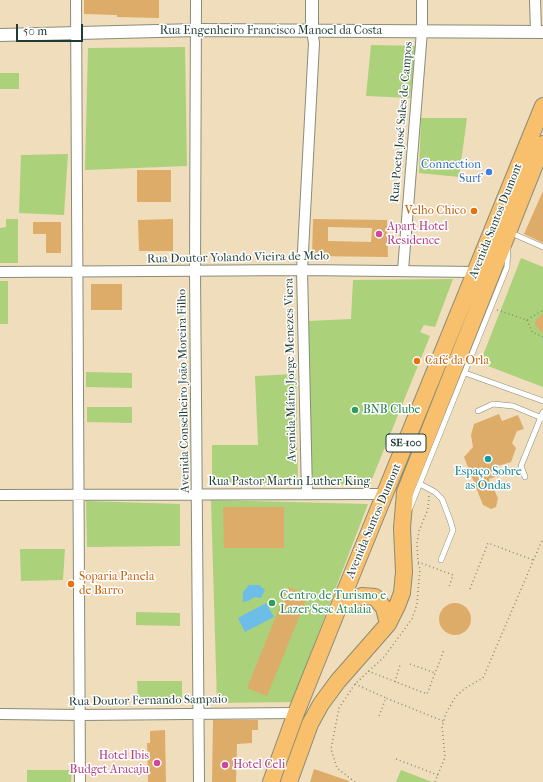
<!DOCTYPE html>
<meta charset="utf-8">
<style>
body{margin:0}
#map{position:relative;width:543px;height:782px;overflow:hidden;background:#f0ddbc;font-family:"IM FELL French Canon",serif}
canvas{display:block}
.scale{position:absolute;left:16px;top:24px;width:67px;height:18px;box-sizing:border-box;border:2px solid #1f3d34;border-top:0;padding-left:5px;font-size:12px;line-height:14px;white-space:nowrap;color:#1f3d34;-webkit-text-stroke:3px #fff;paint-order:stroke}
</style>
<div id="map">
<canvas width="543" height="782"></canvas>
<div class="scale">50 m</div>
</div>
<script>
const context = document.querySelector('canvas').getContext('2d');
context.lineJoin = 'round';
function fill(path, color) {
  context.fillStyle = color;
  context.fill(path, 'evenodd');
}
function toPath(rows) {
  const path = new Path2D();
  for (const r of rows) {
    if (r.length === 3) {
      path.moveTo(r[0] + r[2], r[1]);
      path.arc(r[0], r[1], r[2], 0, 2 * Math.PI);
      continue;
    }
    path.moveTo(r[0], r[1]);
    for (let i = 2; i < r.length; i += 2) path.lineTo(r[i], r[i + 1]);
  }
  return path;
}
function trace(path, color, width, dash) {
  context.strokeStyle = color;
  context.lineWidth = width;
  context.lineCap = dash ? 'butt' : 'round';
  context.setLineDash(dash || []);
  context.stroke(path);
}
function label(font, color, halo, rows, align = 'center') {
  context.font = font + ' "IM FELL French Canon",serif';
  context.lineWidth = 3;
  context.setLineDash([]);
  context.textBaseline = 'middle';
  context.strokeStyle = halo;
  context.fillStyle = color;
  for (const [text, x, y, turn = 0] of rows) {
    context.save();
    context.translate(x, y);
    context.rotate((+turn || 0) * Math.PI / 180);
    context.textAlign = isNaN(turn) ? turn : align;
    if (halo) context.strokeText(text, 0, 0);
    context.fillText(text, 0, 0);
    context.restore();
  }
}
fill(toPath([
 [371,45,417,46,410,98,366,96],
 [185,47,187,166,85,170,88,48],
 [0,73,19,73,19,89,0,89],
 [421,118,467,118,459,177,419,173],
 [68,154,64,215,19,213,21,155],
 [6,219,18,219,18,263,0,263,0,228,6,227],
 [521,258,543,267,543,387,480,363],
 [453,279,435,327,424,325,420,332,430,336,370,484,310,486,308,321,351,319,353,280],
 [0,281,8,281,8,324,0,324],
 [86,372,132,373,132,388,86,387],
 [296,374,298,483,212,483,212,445,258,445,255,376],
 [87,407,132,407,132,423,87,422],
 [211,500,368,504,292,702,217,703],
 [86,501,180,504,180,546,87,547],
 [20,549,65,549,63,580,21,581],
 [136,612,180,613,180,626,136,625],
 [137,681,182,681,182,702,138,703],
 [27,770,72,770,71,782,27,782],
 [401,770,432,782,396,782]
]), '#abd17b');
fill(toPath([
 [249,585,259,585,265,590,261,598,255,597,248,601,243,602,243,592],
 [266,603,274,617,245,632,238,618]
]), '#6cbee8');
fill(toPath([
 [84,0,159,0,159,18,117,17,117,15,84,14],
 [137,170,171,170,171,202,137,202],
 [543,191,543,243,524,234],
 [173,219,173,251,139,251,138,220],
 [313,219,387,220,388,257,312,256],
 [328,227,372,228,371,242,328,241],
 [33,222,61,222,61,253,46,253,46,234,33,234],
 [91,284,122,284,122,310,91,310],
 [543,314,543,333,535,325,536,320],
 [499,414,502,421,518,415,524,429,517,431,512,443,516,448,511,462,498,466,502,475,489,479,498,498,496,507,491,509,483,505,464,457,473,447,471,435,474,424],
 [223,507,284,507,284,548,224,548],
 [288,587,308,595,267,696,247,688],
 [455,619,16],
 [213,720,258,720,258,730,252,730,252,743,237,744,236,782,212,782],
 [165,730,166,782,148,782,147,743,150,743,150,731],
 [314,769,349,781,349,782,310,782]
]), '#ddac69');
const service = toPath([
 [509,232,543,247],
 [465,373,543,401],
 [478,411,493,404,513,406,542,418],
 [525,477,521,466,543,412],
 [420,484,435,492,442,499,450,520,453,530,441,560],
 [410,508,507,267,508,247]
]);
const minor = toPath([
 [76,0,80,782],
 [196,0,195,272,199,782],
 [535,0,536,31],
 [403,270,422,31,422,0],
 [0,272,302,270,476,272],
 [307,494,302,270,314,43,312,31],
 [0,495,385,494],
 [0,714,80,715,296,713]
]);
const tertiary = toPath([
 [312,0,312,31],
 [0,35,197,30,543,32]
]);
const primary = toPath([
 [339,606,362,596,375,597,384,608,388,624],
 [271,782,296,713,339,606,543,106],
 [289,782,310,724,321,704,338,681,388,624,397,606,402,593,404,572,402,528,405,492,543,144]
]);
trace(service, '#888d78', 6);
trace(minor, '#888d78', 12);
trace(tertiary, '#888d78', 14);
trace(primary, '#888d78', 18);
trace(toPath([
 [497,310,527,320,543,310],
 [527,320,532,332,543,337],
 [429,496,428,509,419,531,417,543,418,562,453,575,449,587],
 [470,589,488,543,533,560],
 [410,664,435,673],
 [368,671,427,694,444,650],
 [395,682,400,665],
 [355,684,386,698],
 [379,716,386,698,443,721],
 [396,759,438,775],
 [355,782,337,768,331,749,339,708,355,684,384,657,412,619,417,604,420,569,418,562],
 [435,782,445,757,442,727,446,713,456,696,467,687,483,678,543,538]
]), '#888d78', 1.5, [1, 3]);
trace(service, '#fff', 5);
trace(minor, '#fff', 10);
trace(tertiary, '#fff', 12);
trace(primary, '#f8bf6c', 16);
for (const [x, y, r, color] of [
 [489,172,4,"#3f7fe0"],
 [474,211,4,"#e8710a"],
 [379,234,4,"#d1479c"],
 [417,361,4,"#e8710a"],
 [355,410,4,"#2e9e5b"],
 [488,459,4,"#0f9aa8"],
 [71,584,4,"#e8710a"],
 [272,603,4,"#2e9e5b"],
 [157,763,4,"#d1479c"],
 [225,765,4,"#d1479c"]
]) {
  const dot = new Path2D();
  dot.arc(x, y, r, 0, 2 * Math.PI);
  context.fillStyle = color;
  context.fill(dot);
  trace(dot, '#fff', 1.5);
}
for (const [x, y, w] of [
 [406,443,40]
]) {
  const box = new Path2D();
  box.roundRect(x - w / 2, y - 9, w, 18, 3);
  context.fillStyle = '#fff';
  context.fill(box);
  trace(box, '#1f3d34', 1);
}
label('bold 11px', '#1f3d34', null, [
 ["SE-100",406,443]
]);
label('12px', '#1f3d34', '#fff', [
 ["Rua Engenheiro Francisco Manoel da Costa",271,31],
 ["Rua Poeta José Sales de Campos",402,122,-85],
 ["Avenida Santos Dumont",496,221,-68],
 ["Rua Doutor Yolando Vieira de Melo",238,258,-1],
 ["Avenida Mário Jorge Menezes Viera",291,370,-91],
 ["Avenida Conselheiro João Moreira Filho",184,391,-91],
 ["Rua Pastor Martin Luther King",289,482],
 ["Avenida Santos Dumont",374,521,-67],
 ["Rua Doutor Fernando Sampaio",148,701,-1]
]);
label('12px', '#366cbe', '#fff', [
 ["Connection",481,165],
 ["Surf",481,179]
], 'right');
label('12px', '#c56008', '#fff', [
 ["Velho Chico",466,211,"right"],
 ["Café da Orla",425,361],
 ["Soparia Panela",79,577],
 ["de Barro",79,591]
], 'left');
label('12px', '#b23c85', '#fff', [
 ["Apart Hotel",387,227],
 ["Residence",387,241],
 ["Hotel Ibis",149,756,"right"],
 ["Budget Aracaju",149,770,"right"],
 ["Hotel Celi",233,765]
], 'left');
label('12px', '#27864d', '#fff', [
 ["BNB Clube",363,410],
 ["Centro de Turismo e",280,596],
 ["Lazer Sesc Atalaia",280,610]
], 'left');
label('12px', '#0d838f', '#fff', [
 ["Espaço Sobre",488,472],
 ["as Ondas",488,486]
]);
</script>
